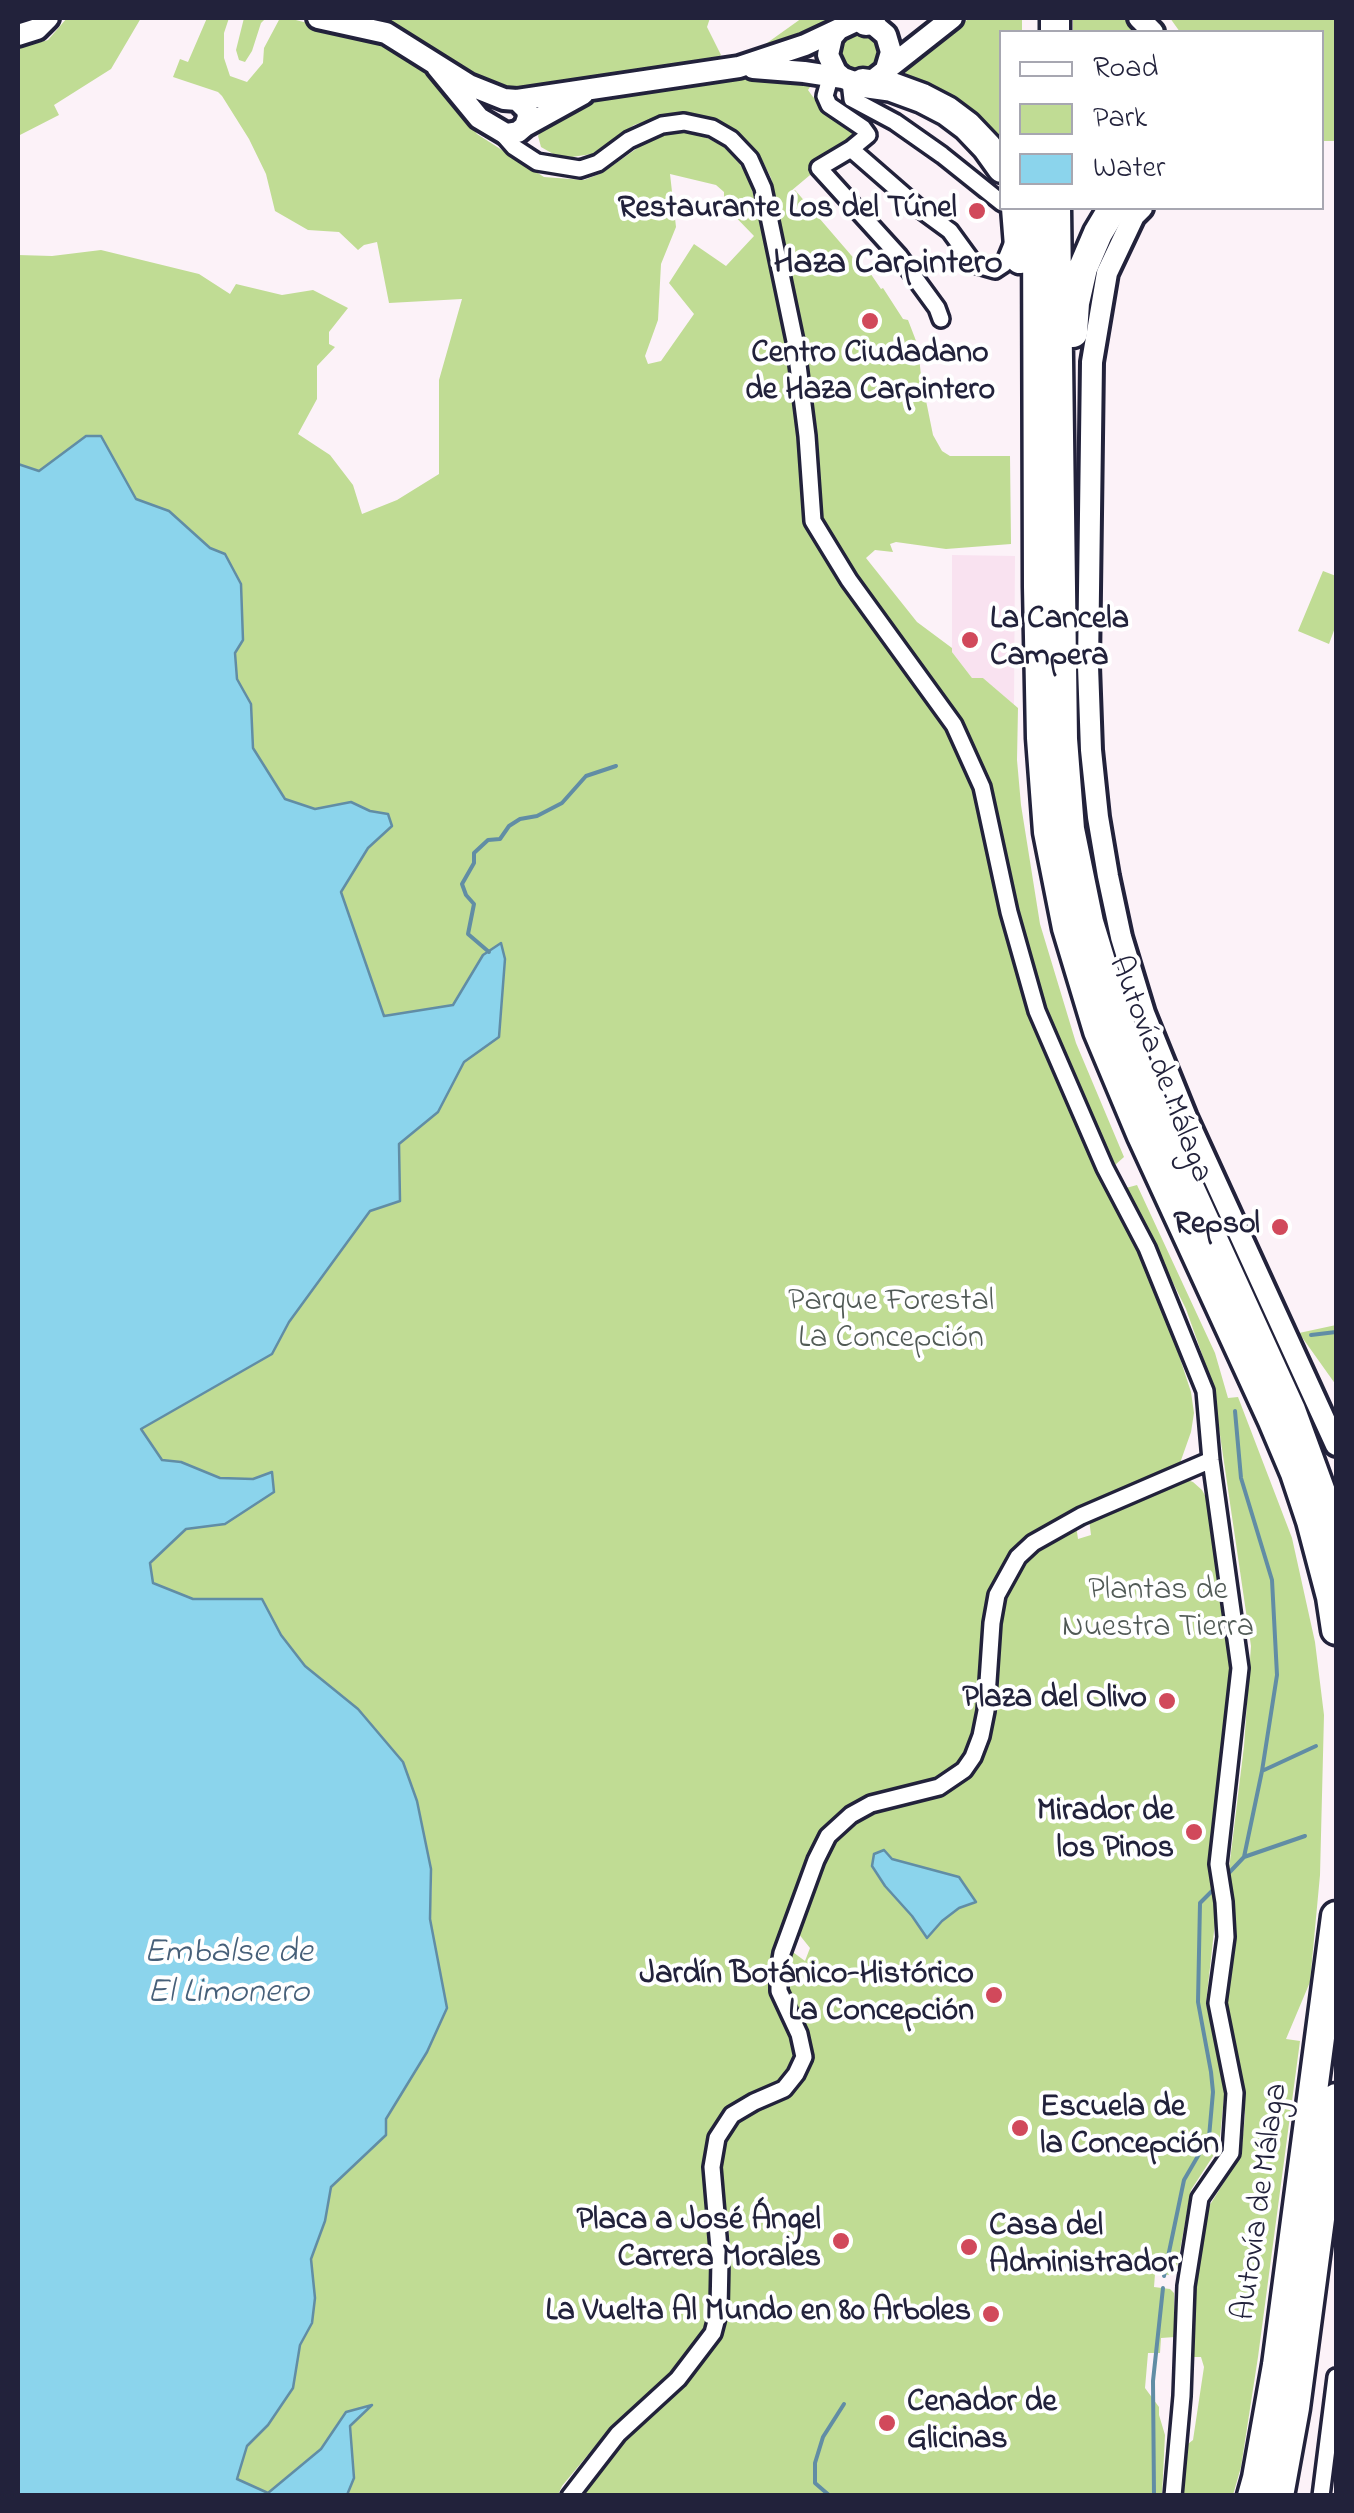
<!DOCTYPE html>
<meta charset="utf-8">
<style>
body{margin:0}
#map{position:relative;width:1354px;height:2513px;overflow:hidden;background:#fcf2f8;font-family:"Indie Flower",sans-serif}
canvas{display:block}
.frame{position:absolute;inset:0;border:20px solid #22223b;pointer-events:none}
.legend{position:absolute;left:999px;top:30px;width:325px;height:180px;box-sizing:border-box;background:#fff;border:2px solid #a7a7b1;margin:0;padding:12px 18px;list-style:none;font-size:30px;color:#22223b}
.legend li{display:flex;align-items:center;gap:20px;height:50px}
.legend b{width:50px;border:2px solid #a7a7b1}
</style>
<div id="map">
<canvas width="1354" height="2513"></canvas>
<div class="frame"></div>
<ul class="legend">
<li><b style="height:12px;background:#fff"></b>Road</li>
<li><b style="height:28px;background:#c0dc94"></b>Park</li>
<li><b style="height:28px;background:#8bd4ec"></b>Water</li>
</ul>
</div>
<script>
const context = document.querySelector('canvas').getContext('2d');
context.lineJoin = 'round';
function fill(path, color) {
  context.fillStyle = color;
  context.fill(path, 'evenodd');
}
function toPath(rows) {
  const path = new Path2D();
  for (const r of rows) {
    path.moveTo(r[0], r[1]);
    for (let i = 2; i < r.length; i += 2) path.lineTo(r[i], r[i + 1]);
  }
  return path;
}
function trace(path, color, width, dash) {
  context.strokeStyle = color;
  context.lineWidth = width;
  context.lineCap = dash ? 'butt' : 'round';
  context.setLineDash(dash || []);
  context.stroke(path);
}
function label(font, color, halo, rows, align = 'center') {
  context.font = font + ' "Indie Flower",sans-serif';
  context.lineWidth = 8;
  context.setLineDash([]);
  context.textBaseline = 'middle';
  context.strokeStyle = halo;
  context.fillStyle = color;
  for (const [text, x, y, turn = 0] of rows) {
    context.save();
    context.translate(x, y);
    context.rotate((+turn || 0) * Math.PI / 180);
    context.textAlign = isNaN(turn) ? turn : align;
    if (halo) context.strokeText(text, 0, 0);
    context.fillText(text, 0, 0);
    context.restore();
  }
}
fill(toPath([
 [952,555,1015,556,1014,705,983,678,972,678,952,652]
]), '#f9e2f0');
fill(toPath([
 [67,18,141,18,111,69,54,105,59,115,18,136,18,48,48,40],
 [207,18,229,18,224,33,224,58,230,76,247,82,263,63,264,48,280,18,288,18,374,40,416,62,440,83,477,134,544,177,584,180,602,173,646,142,667,134,686,132,705,137,723,146,739,163,749,179,762,227,778,209,771,178,759,154,739,135,714,120,682,113,666,115,634,125,592,154,572,157,555,155,541,147,538,136,544,125,565,111,604,95,714,77,792,78,814,81,808,90,813,97,859,134,791,191,793,193,795,190,863,269,866,267,881,289,883,288,903,319,908,320,918,346,921,376,933,435,942,451,950,456,1010,456,1011,544,946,549,896,542,890,544,893,552,875,550,866,558,917,622,952,648,952,652,972,678,983,678,1018,708,1017,760,1021,805,1040,924,1076,1043,1124,1157,1115,1165,1063,1052,1039,991,1023,932,1000,825,978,819,984,834,998,909,1027,1006,1045,1055,1155,1282,1191,1392,1194,1413,1191,1432,1179,1466,1052,1521,1016,1549,1004,1565,988,1604,979,1668,975,1726,968,1747,957,1768,936,1779,855,1802,836,1818,818,1839,798,1888,776,1955,771,1986,794,2041,794,2060,789,2073,779,2084,742,2102,722,2116,707,2140,704,2163,712,2304,704,2333,673,2374,611,2427,562,2486,558,2495,347,2495,354,2478,350,2426,369,2407,346,2412,321,2449,268,2493,237,2479,247,2446,268,2425,293,2388,300,2345,312,2323,315,2298,311,2259,325,2221,331,2187,386,2135,386,2120,427,2052,447,2008,430,1919,432,1882,358,1709,305,1666,281,1635,262,1599,193,1599,153,1583,150,1563,186,1528,225,1524,271,1472,253,1479,220,1478,181,1462,161,1460,141,1429,272,1354,289,1322,370,1211,399,1144,438,1112,464,1062,499,1037,505,959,500,944,483,955,454,1005,384,1017,341,892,368,848,392,827,370,811,351,802,315,809,286,799,253,748,251,704,237,679,235,652,210,548,169,511,136,499,101,436,86,436,39,471,18,464,18,255,52,256,101,250,199,274,230,294,236,284,282,295,313,290,348,308,329,332,329,344,335,347,317,366,317,399,298,434,330,455,353,485,362,514,397,500,439,474,439,380,462,299,389,303,377,242,364,245,358,250,339,232,308,230,275,211,266,174,249,139,222,96,218,92,173,77,180,59,188,62],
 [670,174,716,185,724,192,724,205,754,236,726,266,694,244,669,283,694,314,661,361,648,364,645,356,658,320,661,264,676,227],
 [244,18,266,18,261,23,252,51,245,62,239,60,236,50],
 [364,18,710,18,707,27,721,55,715,61,575,82,535,86,495,87,467,76,436,52],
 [802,18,840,18,819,31,753,53],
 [970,18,1022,18,1022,32,1002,32,1001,150,906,78,905,70,911,60],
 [1073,18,1124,18,1138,32,1073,32],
 [1170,18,1336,18,1336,141,1322,141,1322,32,1180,32],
 [862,29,879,38,882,63,867,75,843,68,837,50,843,37],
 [1323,571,1336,576,1336,625,1329,644,1298,631],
 [1137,1185,1215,1353,1228,1398,1238,1397,1292,1538,1315,1642,1324,1715,1320,1875,1310,1982,1286,2039,1300,2041,1258,2357,1241,2467,1233,2495,1182,2495,1184,2447,1193,2440,1204,2367,1201,2357,1193,2357,1196,2280,1206,2211,1241,2155,1245,2115,1241,2076,1232,2041,1226,2002,1235,1947,1229,1869,1244,1746,1251,1646,1215,1401,1203,1357,1186,1309,1126,1188],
 [1336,1325,1336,1385,1299,1333],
 [1182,1478,1193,1482,1202,1490,1209,1503,1231,1641,1228,1714,1209,1857,1217,1905,1206,2003,1225,2087,1219,2147,1191,2190,1177,2267,1171,2275,1155,2274,1154,2287,1170,2289,1174,2293,1175,2337,1161,2338,1160,2353,1148,2353,1145,2388,1159,2407,1159,2415,1165,2435,1162,2495,578,2496,725,2314,732,2258,720,2166,721,2148,731,2129,741,2117,759,2106,774,2103,793,2092,804,2074,794,2009,787,1988,786,1971,790,1950,805,1961,810,1948,798,1933,819,1871,839,1833,871,1812,944,1792,959,1784,977,1768,986,1745,993,1718,997,1628,1009,1587,1024,1562,1047,1538,1076,1525,1078,1539,1091,1535,1089,1519]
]), '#c0dc94');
const water = toPath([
 [86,436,101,436,136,499,169,511,210,548,225,554,241,584,243,640,235,653,237,679,251,704,253,748,285,799,315,809,351,802,370,811,388,814,392,826,368,848,341,892,384,1016,453,1005,483,955,501,943,505,959,499,1037,464,1062,438,1112,399,1144,400,1201,370,1211,289,1322,272,1354,141,1429,162,1460,181,1462,220,1478,253,1479,272,1472,274,1492,225,1524,186,1529,150,1563,153,1583,193,1599,262,1599,281,1635,305,1666,358,1709,403,1762,417,1801,431,1869,430,1919,447,2008,427,2052,386,2119,386,2135,331,2187,325,2221,311,2259,315,2298,312,2323,300,2345,293,2388,268,2425,247,2446,237,2479,268,2493,321,2449,346,2412,372,2405,350,2426,354,2478,347,2495,18,2495,18,464,39,471,86,436],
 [884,1850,892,1859,959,1877,976,1902,959,1908,942,1921,927,1938,912,1916,885,1886,872,1866,874,1854,884,1850]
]);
fill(water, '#8bd4ec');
trace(water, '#618da5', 2.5);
trace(toPath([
 [489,952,468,934,474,904,466,895,462,884,474,863,474,853,488,840,500,839,509,826,520,819,537,816,562,803,586,776,616,766],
 [1311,1335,1336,1332],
 [1262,1771,1316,1746],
 [1244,1857,1305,1836],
 [1226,1876,1244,1857,1262,1771,1277,1675,1272,1580,1241,1478,1235,1411],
 [1164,2276,1184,2180,1209,2137,1213,2092,1211,2072,1198,2002,1200,1903,1216,1887],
 [830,2496,815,2483,815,2463,823,2437,844,2404],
 [1154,2496,1153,2381,1163,2288]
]), '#618da5', 4);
const street = toPath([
 [830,78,825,96,829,105,863,128,868,135,851,149,819,168,899,256,937,308,941,319],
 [850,82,852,99,895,122,942,155,1002,203],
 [500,131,514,147,537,162,580,169,598,163,629,140,662,125,684,122,712,128,731,139,750,159,763,188,795,341,807,436,813,521,849,580,954,725,982,787,1009,912,1037,1011,1105,1168,1147,1248,1205,1391,1211,1460,1240,1668,1218,1864,1224,1902,1226,1937,1217,2003,1235,2093,1231,2153,1200,2198,1186,2286,1182,2396,1173,2496],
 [851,149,920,209,950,231,974,264,995,270,1004,264,1013,242],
 [570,2496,618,2434,678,2379,713,2333,719,2310,720,2260,712,2167,717,2138,732,2115,754,2102,784,2089,796,2074,804,2057,799,2034,779,1991,779,1971,782,1953,816,1860,828,1836,851,1815,871,1804,939,1787,964,1770,973,1757,981,1736,986,1711,992,1623,997,1595,1018,1557,1033,1543,1081,1516,1211,1460],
 [1321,2496,1336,2377]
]);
const secondary = toPath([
 [318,18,386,33,469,85,504,99,517,100,527,110,528,117,525,126,518,132,506,134,479,118,437,67],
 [1139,18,1153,32],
 [838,30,832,37,828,55,836,72,843,78],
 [18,35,37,29,48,18],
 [753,68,804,72,843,78,857,83,872,81,952,18],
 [517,100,739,67,805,45,856,21,873,24,886,35,891,52,886,69],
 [525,126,583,94],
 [1142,208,1134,216,1107,273,1092,362,1088,666,1091,750,1098,817,1108,876,1121,937,1144,1013,1186,1117,1336,1445]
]);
const highway = toPath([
 [866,21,871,18],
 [1055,32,1055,18],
 [863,83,892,87,922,98,947,111,967,126,987,147,1002,168],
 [1016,208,1020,259],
 [1037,208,1038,587,1041,738,1048,832,1067,928,1098,1031,1142,1136,1273,1421,1295,1473,1311,1521,1331,1597,1336,1630],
 [1056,208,1063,739,1070,829,1089,922,1121,1027,1162,1127,1291,1410,1328,1511,1336,1542],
 [1073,333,1075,303,1083,268,1098,233,1113,208],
 [1252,2496,1257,2478,1277,2365,1336,1916],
 [1279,2496,1295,2408,1336,2098]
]);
trace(street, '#22223b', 22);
trace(secondary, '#22223b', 28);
trace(highway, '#22223b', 35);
trace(street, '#fff', 15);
trace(secondary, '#fff', 20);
trace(highway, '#fff', 28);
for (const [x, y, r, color] of [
 [977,211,10,"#d1495b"],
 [870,321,10,"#d1495b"],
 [970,640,10,"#d1495b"],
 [1280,1227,10,"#d1495b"],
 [1167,1701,10,"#d1495b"],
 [1194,1832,10,"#d1495b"],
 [994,1995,10,"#d1495b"],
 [1020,2128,10,"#d1495b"],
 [841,2241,10,"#d1495b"],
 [969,2247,10,"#d1495b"],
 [991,2314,10,"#d1495b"],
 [887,2423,10,"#d1495b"]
]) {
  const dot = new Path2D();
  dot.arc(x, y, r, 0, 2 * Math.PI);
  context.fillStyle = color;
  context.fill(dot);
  trace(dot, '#fff', 4);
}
label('bold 32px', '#22223b', '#fff', [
 ["Restaurante Los del Túnel",957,211],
 ["Centro Ciudadano",870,356,"center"],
 ["de Haza Carpintero",870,393,"center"],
 ["La Cancela",990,622,"left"],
 ["Campera",990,659,"left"],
 ["Repsol",1260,1227],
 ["Plaza del Olivo",1147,1701],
 ["Mirador de",1174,1814],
 ["los Pinos",1174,1851],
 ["Jardín Botánico-Histórico",974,1977],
 ["La Concepción",974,2014],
 ["Escuela de",1040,2110,"left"],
 ["la Concepción",1040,2147,"left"],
 ["Placa a José Ángel",821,2223],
 ["Carrera Morales",821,2260],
 ["Casa del",989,2229,"left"],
 ["Administrador",989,2266,"left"],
 ["La Vuelta Al Mundo en 80 Arboles",971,2314],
 ["Cenador de",907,2405,"left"],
 ["Glicinas",907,2442,"left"]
], 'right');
label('32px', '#22223b', '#fff', [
 ["Autovía de Málaga",1158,1070,69],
 ["Autovía de Málaga",1263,2202,-82]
]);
label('32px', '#515a56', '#fff', [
 ["Parque Forestal",891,1304],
 ["La Concepción",891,1341],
 ["Plantas de",1158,1593],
 ["Nuestra Tierra",1158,1630]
]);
label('bold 35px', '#22223b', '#fff', [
 ["Haza Carpintero",888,266]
]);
label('italic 35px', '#476079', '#fff', [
 ["Embalse de",228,1955],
 ["El Limonero",228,1995]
]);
</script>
